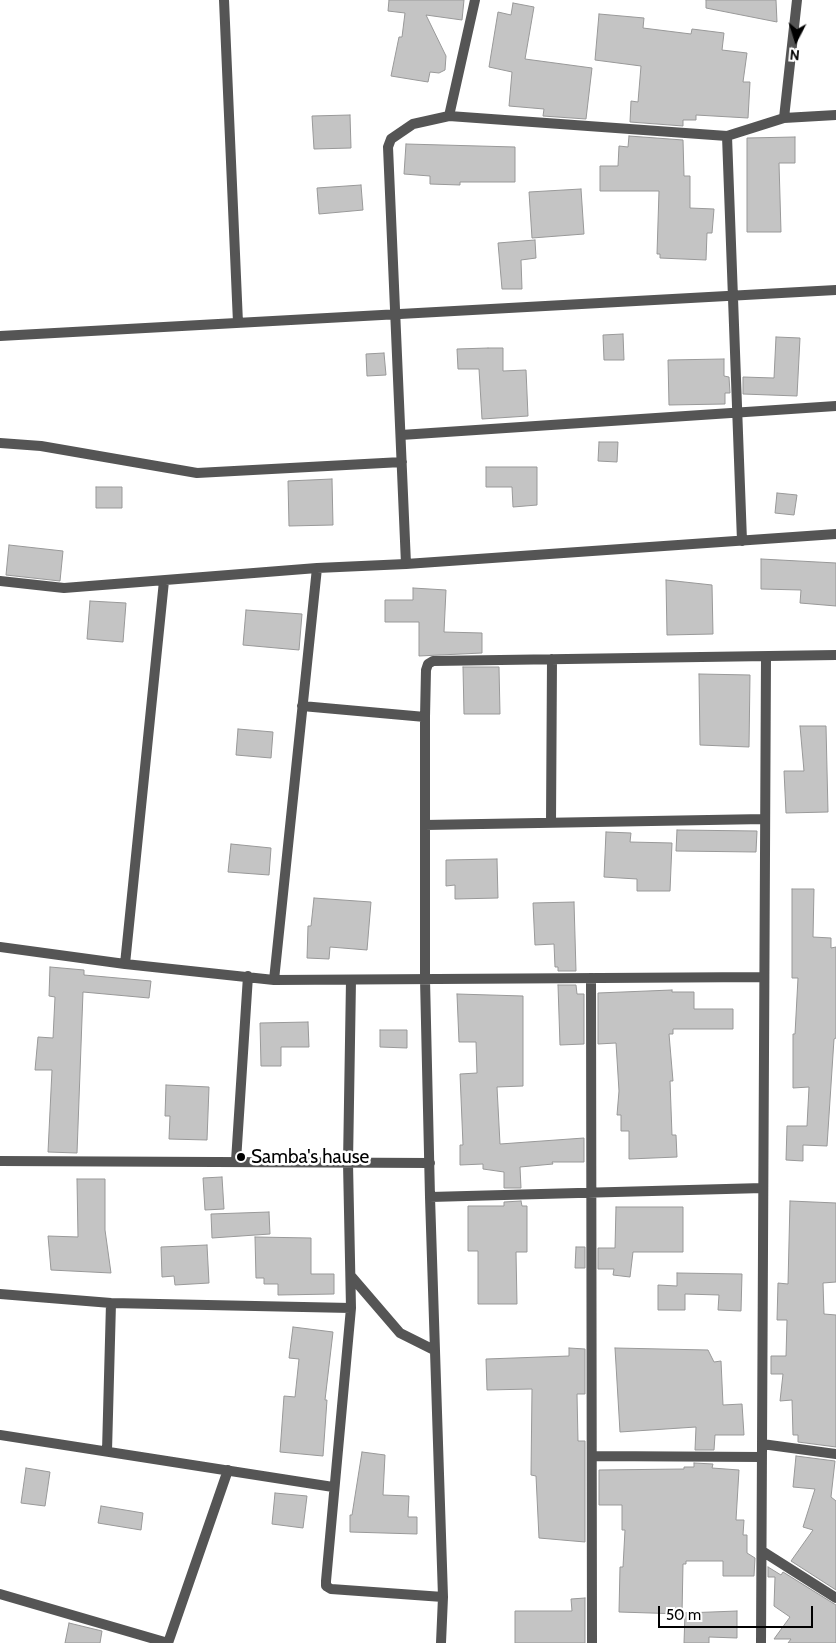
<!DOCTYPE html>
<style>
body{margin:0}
#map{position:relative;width:836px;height:1643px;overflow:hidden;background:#fff;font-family:Cabin,sans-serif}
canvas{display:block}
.north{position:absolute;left:771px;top:15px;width:50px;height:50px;-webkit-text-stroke:4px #fff;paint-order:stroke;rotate:185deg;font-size:14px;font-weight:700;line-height:20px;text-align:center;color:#000}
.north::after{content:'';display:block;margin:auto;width:18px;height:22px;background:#000;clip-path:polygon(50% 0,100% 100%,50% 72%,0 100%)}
.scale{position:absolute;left:658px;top:1606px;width:155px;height:22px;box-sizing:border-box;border:2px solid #000;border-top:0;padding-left:6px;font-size:15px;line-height:18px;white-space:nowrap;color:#000;-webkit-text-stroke:4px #fff;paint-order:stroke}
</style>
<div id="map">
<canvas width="836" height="1643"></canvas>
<div class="north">N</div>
<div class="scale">50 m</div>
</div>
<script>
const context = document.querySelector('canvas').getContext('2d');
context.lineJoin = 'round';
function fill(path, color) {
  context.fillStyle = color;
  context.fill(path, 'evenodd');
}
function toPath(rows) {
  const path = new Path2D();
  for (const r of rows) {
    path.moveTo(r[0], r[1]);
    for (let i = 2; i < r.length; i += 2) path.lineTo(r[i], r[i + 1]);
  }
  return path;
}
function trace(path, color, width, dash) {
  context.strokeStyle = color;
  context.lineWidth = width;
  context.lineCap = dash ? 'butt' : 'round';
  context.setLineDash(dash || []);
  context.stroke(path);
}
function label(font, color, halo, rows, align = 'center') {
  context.font = font + ' Cabin,sans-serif';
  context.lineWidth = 5;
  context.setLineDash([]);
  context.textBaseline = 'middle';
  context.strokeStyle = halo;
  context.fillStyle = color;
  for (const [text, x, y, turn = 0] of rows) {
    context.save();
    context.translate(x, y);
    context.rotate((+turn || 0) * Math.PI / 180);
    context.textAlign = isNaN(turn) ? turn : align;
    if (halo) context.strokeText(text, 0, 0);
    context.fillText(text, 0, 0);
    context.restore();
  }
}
const building = toPath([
 [389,0,464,0,462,20,426,15,446,56,445,70,439,73,430,72,428,82,391,76,399,37,402,37,405,13,388,11,389,0],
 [706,0,776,0,777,22,706,8,706,0],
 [513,3,534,7,525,59,592,68,586,119,543,116,544,109,509,106,512,72,489,67,498,12,511,15,513,3],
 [599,14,644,18,643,28,691,34,692,29,724,33,722,50,747,53,743,82,750,82,748,118,696,115,696,120,683,120,683,126,630,122,631,101,638,102,641,66,595,60,599,14],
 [350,115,351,148,314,149,312,116,350,115],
 [629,136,683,140,684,176,690,176,690,208,714,209,712,233,707,233,706,260,660,258,660,254,657,254,659,191,600,191,600,166,618,166,619,146,628,147,629,136],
 [795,137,795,163,779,163,781,232,747,232,747,138,795,137],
 [406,144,515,147,515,182,460,182,460,185,430,184,430,176,404,174,406,144],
 [361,185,363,210,319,214,317,188,361,185],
 [581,189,584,234,532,238,529,192,581,189],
 [535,240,536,258,521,260,522,289,502,289,498,243,535,240],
 [623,334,624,360,604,360,603,335,623,334],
 [776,337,800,338,797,396,743,394,743,377,774,378,776,337],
 [488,348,503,348,503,371,526,370,528,416,482,419,479,369,458,369,457,349,488,348],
 [384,353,386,375,367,376,366,354,384,353],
 [724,359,724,376,729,377,730,393,725,393,725,404,669,405,668,360,724,359],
 [599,442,618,442,617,462,598,461,599,442],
 [486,467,537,467,537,505,513,507,512,487,486,487,486,467],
 [332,479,333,525,289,526,288,481,332,479],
 [96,487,122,487,122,508,96,508,96,487],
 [777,493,797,495,794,515,775,513,777,493],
 [9,545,63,551,60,581,6,575,9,545],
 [761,559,836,563,836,606,800,603,801,590,761,589,761,559],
 [666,580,712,585,713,634,667,635,666,580],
 [413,588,446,590,444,632,482,633,482,653,419,656,419,622,385,622,385,600,413,600,413,588],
 [90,601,126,603,123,642,87,639,90,601],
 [246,610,302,614,299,650,243,645,246,610],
 [463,667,499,667,500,714,464,714,463,667],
 [699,674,750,675,749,747,700,745,699,674],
 [800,726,826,726,828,812,786,813,784,771,804,771,800,726],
 [238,729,273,732,271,758,236,755,238,729],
 [677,830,757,831,756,852,676,851,677,830],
 [606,832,631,833,630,842,672,843,670,891,637,891,637,879,604,877,606,832],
 [231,844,271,848,269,875,228,872,231,844],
 [497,859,498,898,455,899,455,885,446,886,446,860,497,859],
 [792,889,814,889,813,937,831,938,831,948,836,947,836,1038,834,1039,827,1146,803,1145,803,1161,786,1160,787,1126,807,1126,809,1087,793,1088,793,1034,795,1034,798,978,792,978,792,889],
 [314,898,371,902,367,950,330,947,329,959,307,958,308,926,311,926,314,898],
 [574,902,576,971,558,971,558,967,555,967,554,944,535,945,533,903,574,902],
 [50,967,84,970,84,975,151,981,149,998,83,992,77,1153,48,1152,52,1070,35,1070,38,1037,53,1038,55,997,49,996,50,967],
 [558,985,576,985,577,994,584,994,584,1044,560,1045,558,985],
 [672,990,672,992,694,992,694,1009,733,1009,733,1029,673,1029,673,1034,669,1034,673,1081,670,1081,672,1135,676,1135,677,1157,629,1159,629,1131,621,1131,621,1115,617,1115,619,1091,616,1043,598,1044,598,993,672,990],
 [457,994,523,996,523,1086,497,1087,500,1144,584,1138,584,1162,552,1162,553,1164,520,1167,521,1188,504,1188,504,1172,483,1169,483,1164,460,1165,460,1145,463,1145,460,1074,477,1073,476,1042,459,1042,457,994],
 [308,1022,309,1047,281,1047,281,1066,261,1066,260,1023,308,1022],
 [380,1030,407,1030,407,1048,380,1047,380,1030],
 [166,1085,209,1087,207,1140,169,1139,170,1116,165,1116,166,1085],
 [222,1177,224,1209,205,1210,203,1178,222,1177],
 [77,1179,105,1179,105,1230,111,1273,51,1270,48,1236,78,1237,77,1179],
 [521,1201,522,1206,527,1206,527,1252,516,1252,517,1304,478,1304,478,1251,468,1251,468,1206,504,1206,504,1202,521,1201],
 [790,1201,836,1203,836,1282,823,1283,824,1314,836,1315,836,1447,798,1442,798,1435,793,1435,792,1400,780,1401,783,1374,771,1374,771,1356,786,1356,787,1320,777,1320,778,1283,788,1284,790,1201],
 [616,1207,683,1207,683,1252,633,1252,630,1277,613,1275,614,1269,598,1269,598,1248,615,1248,616,1207],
 [269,1212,270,1234,212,1238,211,1214,269,1212],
 [255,1237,311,1238,311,1274,334,1274,334,1294,278,1295,278,1284,264,1284,264,1278,256,1278,255,1237],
 [207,1245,209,1283,175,1285,174,1276,162,1277,161,1247,207,1245],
 [576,1247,585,1247,585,1268,575,1268,576,1247],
 [677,1273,742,1274,741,1311,718,1310,719,1295,685,1294,685,1310,658,1310,658,1285,677,1286,677,1273],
 [293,1327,333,1332,325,1400,327,1400,323,1456,280,1452,284,1396,295,1397,299,1359,289,1358,293,1327],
 [569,1348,585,1349,585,1394,577,1394,578,1441,585,1441,585,1542,539,1538,536,1476,531,1475,532,1389,487,1390,486,1359,569,1356,569,1348],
 [615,1348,708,1350,714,1362,721,1361,723,1405,742,1404,744,1435,715,1435,714,1450,695,1450,696,1427,620,1432,615,1348],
 [362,1452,385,1455,383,1495,409,1496,408,1517,417,1517,417,1534,350,1532,350,1515,352,1515,362,1452],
 [796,1456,835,1461,831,1497,836,1501,836,1590,791,1561,813,1530,803,1527,815,1489,793,1487,796,1456],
 [694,1463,713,1464,712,1468,739,1470,736,1520,744,1520,743,1535,747,1535,747,1553,755,1558,754,1576,723,1576,723,1561,686,1561,686,1564,683,1564,682,1614,619,1612,620,1567,623,1567,625,1530,622,1530,622,1505,599,1505,599,1470,684,1469,684,1467,694,1467,694,1463],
 [26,1468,50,1472,45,1506,21,1503,26,1468],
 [275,1493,307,1496,303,1528,272,1524,275,1493],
 [101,1506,143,1513,141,1530,98,1523,101,1506],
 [768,1567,781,1575,783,1572,836,1605,836,1643,788,1643,791,1639,774,1639,790,1617,774,1606,775,1577,768,1577,768,1567],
 [585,1598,585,1643,515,1643,515,1611,572,1611,571,1599,585,1598],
 [737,1611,737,1638,709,1637,709,1643,684,1643,685,1613,737,1611],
 [69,1623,102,1631,100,1643,65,1643,69,1623]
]);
fill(building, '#c4c4c4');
trace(building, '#999', 1);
trace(toPath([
 [224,0,238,323],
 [449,116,475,0],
 [784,118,797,0],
 [727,136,742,541],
 [0,336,836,290],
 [401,435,836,406],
 [0,443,41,446,197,473,402,462],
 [406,564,388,147,391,139,413,124,449,116,727,136,784,118,836,115],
 [0,581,64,588,317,568,406,564,836,534],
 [302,706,425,717],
 [551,823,552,659],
 [425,825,765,819],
 [0,947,125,964,274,980,764,977],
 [125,964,164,581],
 [591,978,592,1643],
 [274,980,317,568],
 [351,980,348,1163,351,1308,326,1581,326,1586,331,1589,443,1597],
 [0,1161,430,1163],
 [236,1161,248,976],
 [430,1197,763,1188],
 [351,1276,400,1333,434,1350],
 [0,1294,111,1303,351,1308],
 [0,1435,333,1487],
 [762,1444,836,1454],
 [107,1451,111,1303],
 [592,1456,762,1457],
 [762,1551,836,1598],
 [0,1594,168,1643],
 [168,1643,228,1470],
 [441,1643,443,1597,430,1197,425,979,425,717,426,670,428,664,433,661,836,655],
 [761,1643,766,657]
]), '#555', 10);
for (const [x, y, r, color] of [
 [241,1157,5,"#000"]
]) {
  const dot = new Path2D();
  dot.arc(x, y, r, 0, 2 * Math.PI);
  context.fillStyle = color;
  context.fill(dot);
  trace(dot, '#fff', 2);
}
label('19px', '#000', '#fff', [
 ["Samba's hause",251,1157]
], 'left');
</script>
